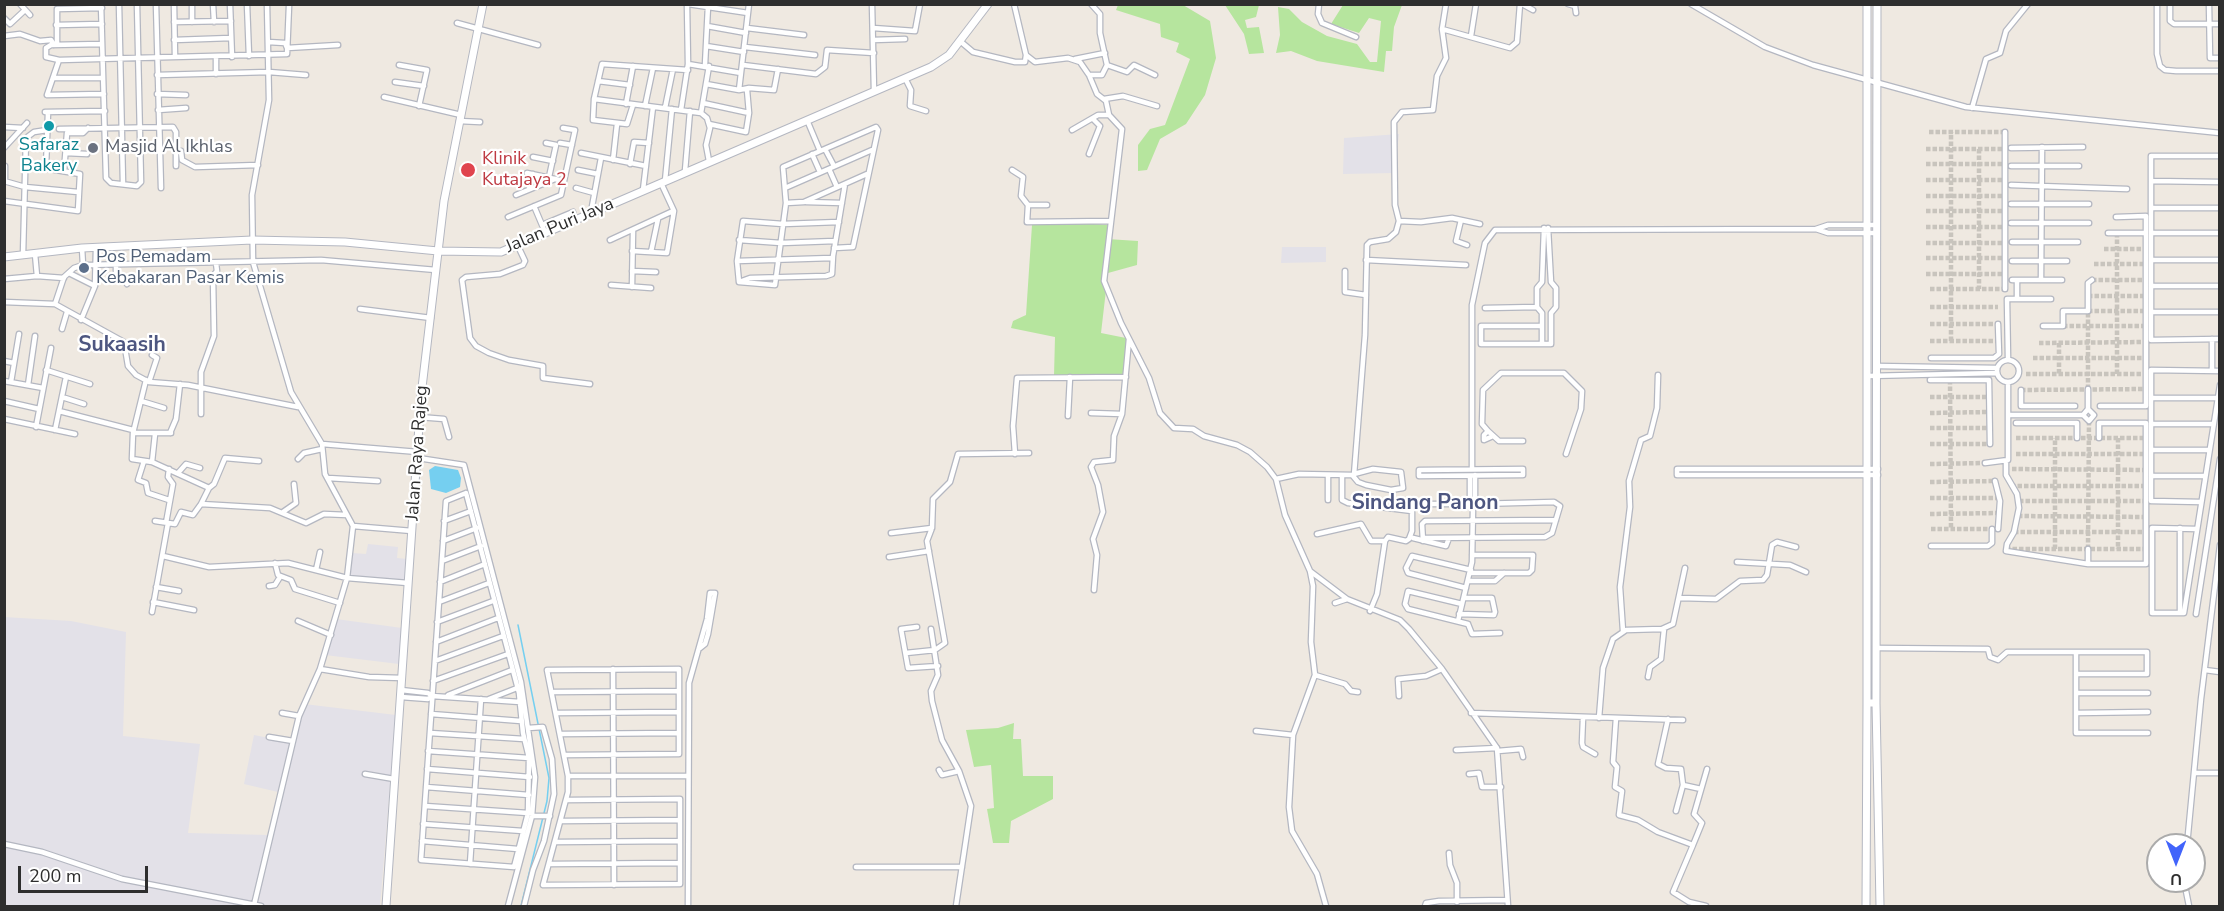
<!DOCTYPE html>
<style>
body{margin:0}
#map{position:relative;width:2224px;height:911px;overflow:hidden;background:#efe9e1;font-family:"Nunito Sans",sans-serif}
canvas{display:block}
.frame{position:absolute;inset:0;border:6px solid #2e2e2e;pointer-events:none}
.north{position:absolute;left:2146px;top:833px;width:60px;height:60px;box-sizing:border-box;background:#fff;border:2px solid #ababab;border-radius:50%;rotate:180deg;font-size:16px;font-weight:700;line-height:24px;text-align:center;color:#2e2e2e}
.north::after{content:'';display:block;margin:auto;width:21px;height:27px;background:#4264fb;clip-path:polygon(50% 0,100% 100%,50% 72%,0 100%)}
.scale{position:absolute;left:18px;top:866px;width:130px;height:27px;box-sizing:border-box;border:3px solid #2e2e2e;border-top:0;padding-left:8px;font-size:18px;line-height:21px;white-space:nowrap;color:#2e2e2e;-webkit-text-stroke:4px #fff;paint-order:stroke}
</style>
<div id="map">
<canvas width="2224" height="911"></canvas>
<div class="frame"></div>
<div class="north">U</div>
<div class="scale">200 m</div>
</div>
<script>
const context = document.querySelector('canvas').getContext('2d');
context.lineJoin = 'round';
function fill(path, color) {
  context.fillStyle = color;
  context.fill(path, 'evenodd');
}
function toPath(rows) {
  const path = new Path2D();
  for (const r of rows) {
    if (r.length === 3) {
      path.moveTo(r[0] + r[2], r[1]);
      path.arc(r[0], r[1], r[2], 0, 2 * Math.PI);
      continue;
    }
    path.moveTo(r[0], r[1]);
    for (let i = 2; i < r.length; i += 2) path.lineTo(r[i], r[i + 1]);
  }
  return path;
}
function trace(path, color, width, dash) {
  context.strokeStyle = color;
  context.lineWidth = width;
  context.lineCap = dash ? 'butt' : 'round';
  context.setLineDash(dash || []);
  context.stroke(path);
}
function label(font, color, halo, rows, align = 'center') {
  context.font = font + ' "Nunito Sans",sans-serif';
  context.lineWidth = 4.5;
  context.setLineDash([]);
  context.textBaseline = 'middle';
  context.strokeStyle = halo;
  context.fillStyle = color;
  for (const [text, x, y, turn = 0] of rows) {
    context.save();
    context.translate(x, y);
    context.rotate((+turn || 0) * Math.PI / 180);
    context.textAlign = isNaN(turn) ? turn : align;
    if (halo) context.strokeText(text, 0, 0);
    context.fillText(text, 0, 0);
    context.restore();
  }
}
fill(toPath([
 [1399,134,1394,173,1343,174,1344,138],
 [1282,247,1326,247,1326,262,1281,263],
 [368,544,398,547,397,558,408,559,407,584,350,579,352,553,366,554],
 [4,617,71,621,126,632,123,736,200,744,188,833,268,835,278,792,244,784,254,735,295,743,304,704,396,715,380,906,5,906],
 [336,619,402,628,399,664,325,655]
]), '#e3e1e8');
fill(toPath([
 [1118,5,1183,5,1210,21,1216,58,1205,95,1186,124,1160,139,1147,170,1138,171,1138,145,1150,129,1165,125,1190,59,1176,52,1179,43,1161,37,1160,24,1116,10],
 [1225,5,1259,5,1256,17,1245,20,1247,28,1259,27,1264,53,1249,54,1244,34],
 [1343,5,1402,5,1394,27,1392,51,1386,51,1384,72,1317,61,1291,51,1276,53,1280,35,1278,7,1289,9,1302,22,1327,36,1357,44,1370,62,1377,62,1381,21,1369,18,1359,33,1331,24],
 [1078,223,1109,225,1107,239,1138,241,1137,265,1108,273,1101,333,1126,338,1125,376,1054,376,1055,337,1011,328,1013,321,1026,315,1032,225],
 [1014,723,1013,739,1021,739,1023,776,1053,776,1053,799,1011,821,1009,843,993,843,987,809,994,808,991,765,974,767,966,730,998,728]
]), '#b6e59e');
fill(toPath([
 [435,466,458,470,461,478,460,487,446,493,431,489,429,470]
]), '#75cff0');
trace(toPath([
 [518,625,549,778,547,801,521,906]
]), '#75cff0', 1.5);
trace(toPath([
 [1929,132,2005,132],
 [1926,149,2005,149],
 [1979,149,1979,289],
 [1926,164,2005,164],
 [1926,180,2005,180],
 [1926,196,2005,196],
 [1926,211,2005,211],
 [1926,227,2005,227],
 [2117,233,2117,374],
 [1926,243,2005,243],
 [2104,249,2146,249],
 [1926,258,2005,258],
 [2094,264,2146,264],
 [1926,274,2005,274],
 [2092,280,2146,280],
 [1930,289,2005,289],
 [2088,296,2146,296],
 [1930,307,1998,307],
 [1930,324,1998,324],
 [2063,326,2146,326],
 [1930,341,1998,341],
 [1951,341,1951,132],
 [2039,343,2146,342],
 [2059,343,2059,374],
 [2033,358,2146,358],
 [2026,374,2146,374],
 [1950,380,1951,529],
 [2088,389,2088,311,2146,311],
 [2021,390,2146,389],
 [1930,397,1989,397],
 [1930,413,1989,412],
 [1930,428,1990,428],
 [2016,438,2146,438],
 [2118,438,2118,549],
 [1930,444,1990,444],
 [2016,454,2146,454],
 [1930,464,1985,463],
 [2012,469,2146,470],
 [1930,482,1995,481],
 [2011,486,2146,486],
 [1930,498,2000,498],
 [2019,501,2146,501],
 [1930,514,2000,513],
 [2018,516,2146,517],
 [1931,529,1994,529],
 [2014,532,2146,532],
 [2006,549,2146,549],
 [2055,549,2055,438],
 [2088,549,2089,421]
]), '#c8c4bd', 4.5, [4.5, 2]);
const street = toPath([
 [20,4,30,15],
 [101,4,106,178,111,183,137,186,141,182,137,4],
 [119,4,123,184],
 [156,4,161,188],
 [174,4,175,57],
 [192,4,192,22],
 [213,4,214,22],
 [230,4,232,57],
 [247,4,249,56],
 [267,4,269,100,252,195,253,262,291,392,322,444],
 [688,4,748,13],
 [872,4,874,91],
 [1014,4,1026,55,1035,62,1068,58,1080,62,1089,75,1097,94,1106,101,1109,115,1122,129,1104,281,1121,323,1149,378,1160,413,1174,428,1193,429,1204,436,1237,445,1250,452,1267,467,1276,479,1285,515,1310,571,1313,586,1311,642,1315,675,1293,735,1289,807,1292,831,1317,874,1326,906],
 [1319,4,1318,14,1322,23,1356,37],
 [1446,4,1442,29,1510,48,1517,42,1520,4],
 [1522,4,1533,10],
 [1568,4,1575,6,1576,13],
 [1691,4,1765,47,1813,65,1966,107,2220,133],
 [2157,4,2157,54,2160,66,2165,70,2176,71,2220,71],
 [2170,4,2170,21,2174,24,2220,24],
 [2209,4,2210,58,2220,58],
 [4,18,10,24,25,10],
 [174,22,231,21],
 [457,23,538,45],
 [56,25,102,24],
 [707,26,746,33],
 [747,28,804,35],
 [873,28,915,31,920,4],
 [4,36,20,34,40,41,51,40,54,45],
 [1471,36,1476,4],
 [174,40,231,38],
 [873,40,905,39],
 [960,41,973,52,1015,62,1025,62,1026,55],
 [268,42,285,43,287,48,338,45],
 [102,44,51,45,46,48,46,57,59,60,287,54,289,6],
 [57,45,57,9,102,8],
 [706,46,744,52],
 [745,47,815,55],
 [1075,59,1105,53],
 [59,60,47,95,104,94],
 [688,64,741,73],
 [399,65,427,70,419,106],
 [705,65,708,6],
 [743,65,816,74,825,67,827,50,874,53],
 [1107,65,1127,72,1134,65,1155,75],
 [216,74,216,57],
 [157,75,269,72,306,75],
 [1089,75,1102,75,1107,65,1100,33,1100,14,1091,4],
 [53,78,103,78],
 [905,78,911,90,910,106,926,111],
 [598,81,630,85],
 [395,82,424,86],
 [706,84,739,90,749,88,774,90,778,69],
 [739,90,749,4],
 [157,94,186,95],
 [384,97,461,115],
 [594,99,701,113,707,118,710,128,706,145,709,161],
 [1104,99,1123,96,1157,106],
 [703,103,749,113],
 [626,104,633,66],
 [633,105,627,124,593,120,594,99,602,64,688,70],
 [645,106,653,68],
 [665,108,673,69],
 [1972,108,1986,59,2000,53,2006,31,2028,4],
 [158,110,186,108],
 [681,110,688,64,687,4],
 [45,112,105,111],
 [701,113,709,66],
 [807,120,820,151],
 [459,121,480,122],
 [709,124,746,132,749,113,747,90],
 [4,127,23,128],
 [59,129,173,127,176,132,176,166],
 [1072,130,1098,115,1109,115],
 [2005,132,2005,289],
 [546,143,556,145,549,177],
 [560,143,572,145],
 [4,148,27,123],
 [2011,148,2083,147],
 [825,149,834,166],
 [181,151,182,160,195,167,258,165],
 [66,153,87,154],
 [581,153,646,166],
 [812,154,820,172],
 [1089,154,1100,126,1093,119],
 [2220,156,2151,156,2151,340,2220,339],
 [533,157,553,161],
 [613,160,617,124],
 [630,164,634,142,649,143],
 [2011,166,2079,166],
 [46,168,48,112],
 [829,169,837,187],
 [578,170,598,174],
 [1012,170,1023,177,1021,196,1028,205],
 [64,171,67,133,83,133,88,128],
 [685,171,690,111],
 [527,173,564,181],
 [4,181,25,187,78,192],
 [5,181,5,166],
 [665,181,672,109],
 [2151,181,2220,182],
 [2011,185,2127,189],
 [576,188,594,193],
 [785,188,872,150],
 [529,189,533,174],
 [643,190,653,107],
 [516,195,555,179],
 [4,201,78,211,80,174,25,165],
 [806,202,842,203],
 [786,203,804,202,867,174],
 [2011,204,2089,204],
 [1047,205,1028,205,1027,222,1110,221],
 [534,206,545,232],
 [2151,208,2220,208],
 [591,212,601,158],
 [508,217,561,195,575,130,563,128],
 [1461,220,1456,241,1467,245],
 [1399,221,1421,222,1452,218,1480,224],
 [2011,223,2089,223],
 [542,225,573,212],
 [1816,229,1828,225,1877,225],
 [2108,233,2146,233],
 [2151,233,2220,233],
 [610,240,673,211],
 [739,240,781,243,835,241],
 [2012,242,2078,242],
 [517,244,525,261,523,265,500,274,466,277,462,280,470,338,476,346,489,353,509,360,543,366,543,378,590,384],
 [82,248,83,265],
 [632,251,667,253,674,211,661,183],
 [651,252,658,219],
 [35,254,37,276],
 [23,255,26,138,34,132,47,130],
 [1366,260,1466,265],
 [2151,260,2220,260],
 [737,261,832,258],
 [2012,261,2067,261],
 [116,265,116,278,124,279,127,284],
 [632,271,656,272],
 [1345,271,1345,292,1366,295],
 [69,273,95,286],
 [4,279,37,276,64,278],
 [2012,280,2062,280],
 [2041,280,2042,147],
 [739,282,775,285,786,203,783,167,876,127,878,130,853,247,834,248],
 [739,282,750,278,826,276,832,274,833,256,845,184],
 [739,282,737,261,743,221,783,224,839,222],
 [611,285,651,288],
 [2151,286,2220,286],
 [632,287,633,231],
 [2017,299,2017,280],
 [4,302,55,304,124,342,128,366,136,375,149,382,188,385,298,407],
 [55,304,64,277,74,268,83,265,321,260,436,270],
 [1485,308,1537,307],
 [360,309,431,318],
 [2151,312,2220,312],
 [81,320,95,286,96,248],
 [1542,326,1481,326,1481,344,1551,344,1551,313,1556,307,1556,288,1551,282,1548,228],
 [2043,326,2063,326,2063,311,2088,311,2088,283,2092,280],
 [62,329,67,312],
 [2212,339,2212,370],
 [1542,344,1542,313,1537,307,1537,288,1542,282,1544,228],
 [1931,358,1994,358,1999,354,1998,324],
 [2008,359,2007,299,2051,299],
 [2008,371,11],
 [4,361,14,363],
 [1878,366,1997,368],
 [46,370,90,384],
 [1868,376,1997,373],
 [146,380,133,433,132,459,152,462,207,487,209,488,201,504,270,508,306,523,324,514,347,515],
 [1930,380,1989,380,1990,444],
 [4,381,43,388],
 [11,382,19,334],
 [149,382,157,358,152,355],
 [28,385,35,336],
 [2088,389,2088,409],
 [2021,390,2021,406,2075,406],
 [62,397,84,404],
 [2151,398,2217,398],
 [4,401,39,409],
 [141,401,164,408],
 [2100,406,2146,406,2146,216,2116,217],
 [59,411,133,430],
 [1091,413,1122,414],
 [201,414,201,372,214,336,213,276,217,271,216,263],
 [2008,415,2083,415,2089,421,2094,415,2088,409,2083,415],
 [1068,416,1070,377],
 [419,417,444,419,449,437],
 [4,419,75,434],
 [2016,423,2077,423,2077,438],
 [2151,424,2213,424],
 [36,427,51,348],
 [55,430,66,377],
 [1488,431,1484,435,1484,440,1493,436],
 [133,433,171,433],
 [170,433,176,419,180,384],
 [1523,441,1499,441,1488,431,1482,424,1483,390,1501,373,1564,373,1582,391,1581,409,1566,454],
 [322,444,418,452],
 [322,444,325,474,353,526],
 [2151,450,2209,450],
 [1015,454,1013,426,1017,378,1126,377],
 [418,458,464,465,521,682,535,777,532,816,508,906],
 [298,459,304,453,322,449],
 [144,461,138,480,146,483,148,493,169,500],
 [152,462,155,434],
 [2006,462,2006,475,2017,494,2019,508,2014,532,2007,544,2006,551,2088,564,2146,564,2146,423,2099,423,2099,438],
 [1985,463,2008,460,2008,382],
 [1472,469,1472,305,1485,243,1495,230,1816,229,1828,233,1877,233],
 [1523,469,1523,475,1419,476,1419,470,1523,469],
 [178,473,186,464,200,468],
 [1878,475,1677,475,1677,469,1878,469],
 [1353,476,1358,482,1366,485,1391,490,1403,488,1401,472,1373,469,1354,474],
 [2151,476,2205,476],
 [328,478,378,481],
 [1276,479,1299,474,1354,475,1365,335,1367,245,1370,242,1388,239,1396,232,1399,221,1395,205,1394,122,1402,112,1433,110,1437,76,1446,58,1442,29],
 [1995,481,2000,501,1998,529],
 [209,488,214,484,225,458,259,461],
 [466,493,519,693,523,733,529,758,528,813,514,867,421,860,446,501,466,493],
 [1472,504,4],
 [1328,500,1328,476],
 [1475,500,1475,475],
 [1470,501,1470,476],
 [2201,502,2151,501,2151,370,2220,371],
 [1423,504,1468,504],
 [283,512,296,503,294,484],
 [155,521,175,524,181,512,193,515,201,504],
 [444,521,471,511],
 [166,523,173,484,168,477,169,469],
 [2180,528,2180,613],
 [2197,529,2152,528,2152,613,2184,613,2220,385],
 [891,533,932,528],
 [1317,534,1361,524,1371,541,1385,541,1388,537,1406,541,1409,539,1412,531,1412,511,1348,503,1342,500,1342,476],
 [1413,538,1446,546,1449,538],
 [1423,538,1545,537,1552,533,1560,506,1554,502,1476,504],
 [443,541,477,528],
 [1423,541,1422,524,1425,521,1556,520],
 [1931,546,1988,546,1992,543,1992,529],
 [2088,549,2088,564],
 [163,556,209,567,288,563,347,578,408,583],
 [889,557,929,551],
 [442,561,481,546],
 [1737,562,1790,565,1806,572],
 [275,563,278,575,291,580,295,589,340,603],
 [316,570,320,552],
 [1310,571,1347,599,1400,620,1409,629,1442,669,1497,748,1508,906],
 [1470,573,1529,573,1532,570,1533,555,1472,555],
 [1468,581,1495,581,1504,573],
 [440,582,485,564],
 [269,586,275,585,280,577],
 [156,587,179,591],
 [1466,588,1408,573,1406,568,1412,556,1471,570],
 [1094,590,1097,555,1093,539,1103,512,1098,485,1091,467,1094,462,1113,460,1114,436,1122,414,1129,339],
 [1680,598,1716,599,1740,581,1763,580,1767,575,1772,545,1777,542,1796,547],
 [153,602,194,610],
 [439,602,489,583],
 [1335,603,1347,599],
 [1462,604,1408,591,1405,604,1408,609,1468,624],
 [1370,611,1377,594,1385,541],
 [152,612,168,523],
 [1459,614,1494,615,1495,612,1492,598,1464,598],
 [2196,614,2220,459],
 [298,621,331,635],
 [1458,621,1472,562,1473,508],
 [437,622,493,601],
 [1468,624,1472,634,1500,633],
 [917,627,901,629,908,668,938,666],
 [931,629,938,675,931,691,932,701,942,740,959,771,971,806,956,906],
 [1623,631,1620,587,1630,507,1629,481,1641,440,1650,436,1657,408,1658,375],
 [436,642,498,618],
 [1877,648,1988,649,1990,657,1998,660,2007,652,2147,652,2147,674,2076,674],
 [2076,652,2076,733,2148,733],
 [906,653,935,650,945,643,927,541,932,528,933,499,950,482,958,454,1029,453],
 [435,661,503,636],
 [320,669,369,677,402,678],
 [613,669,614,885],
 [2205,670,2220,672],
 [1315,675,1345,684,1351,691,1358,692],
 [1648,677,1650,667,1661,659,1664,629],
 [433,681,508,654],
 [401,690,428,693,432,696,520,702],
 [554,692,679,691],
 [2076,693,2148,693],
 [448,695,512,670],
 [1399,696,1398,679,1426,676,1442,669],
 [401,697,428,699,432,696],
 [489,699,517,688],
 [282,713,299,716,320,669,347,578,353,526,412,531],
 [557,713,679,712],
 [1471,713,1683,720],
 [2076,713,2148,712],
 [431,714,521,721],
 [1583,718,1582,743,1583,747,1595,754],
 [1599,718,1603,668,1613,639,1626,630,1662,629,1673,624,1685,568],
 [1616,718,1613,762,1617,767,1615,787,1622,791,1619,815,1638,820,1658,832,1693,845,1702,823,1694,814,1707,769],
 [1668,719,1658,764,1666,768,1681,769,1683,785],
 [1256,731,1293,735],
 [430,733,524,739],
 [561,734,679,733],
 [269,737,293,741],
 [1456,750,1497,748],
 [428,751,529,758],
 [1498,751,1521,749,1523,757],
 [565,755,679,754,679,669,547,670,568,776,568,792,543,885,680,884,680,799,567,800],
 [427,769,530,777],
 [939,770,942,775,959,771],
 [2194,773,2220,773],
 [365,774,394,779],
 [1469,774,1479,773,1482,787,1501,787],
 [568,776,687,776],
 [426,787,529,795],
 [425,806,528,813],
 [1676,811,1683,785,1701,789],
 [532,816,550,816],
 [562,821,680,820],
 [423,824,523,831],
 [422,841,518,849],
 [556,842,680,841],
 [4,844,42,852,122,879,261,906],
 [1693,845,1673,892,1689,902,1706,906],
 [2187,845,2201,699,2220,545],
 [1449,853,1450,865,1457,883,1457,902],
 [470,864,481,699],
 [549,864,680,863],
 [856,867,962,867],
 [2184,881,2189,906],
 [254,905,299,716],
 [524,906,533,870,544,841,554,794,552,759,543,727,528,728],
 [688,906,689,683,707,619,710,593,715,593,708,634,705,644,700,648],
 [1425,906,1426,903,1439,901,1507,900]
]);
const secondary = toPath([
 [1867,4,1867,703,1876,703,1877,4],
 [4,257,82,248,252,240,345,242,438,251,501,252,931,67,949,55,988,4],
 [1876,703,1880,906],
 [386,906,421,396,444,201,483,4],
 [1866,906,1867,703]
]);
trace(street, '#b4b7c1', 7);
trace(secondary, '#b4b7c1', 9);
trace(street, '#fff', 4.5);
trace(secondary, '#fff', 7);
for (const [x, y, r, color] of [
 [49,126,6,"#0f9aa8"],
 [93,148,6,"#6b7280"],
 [468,170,8,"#e0444e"],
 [84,268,6,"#5c6f8a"]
]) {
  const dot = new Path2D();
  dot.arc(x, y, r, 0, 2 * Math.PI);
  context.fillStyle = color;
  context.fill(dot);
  trace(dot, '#fff', 2);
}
label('18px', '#0d838f', '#fff', [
 ["Safaraz",49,146],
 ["Bakery",49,167]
]);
label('18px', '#5b616d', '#fff', [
 ["Masjid Al Ikhlas",105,148]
], 'left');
label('18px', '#be3a42', '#fff', [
 ["Klinik",482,160],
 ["Kutajaya 2",482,181]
], 'left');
label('18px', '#2e2e2e', '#fff', [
 ["Jalan Puri Jaya",560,226,-23],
 ["Jalan Raya Rajeg",418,453,-86]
]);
label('18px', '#4e5e75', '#fff', [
 ["Pos Pemadam",96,258],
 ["Kebakaran Pasar Kemis",96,279]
], 'left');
label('bold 21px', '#4d5680', '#fff', [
 ["Sukaasih",122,346],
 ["Sindang Panon",1425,504]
]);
</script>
